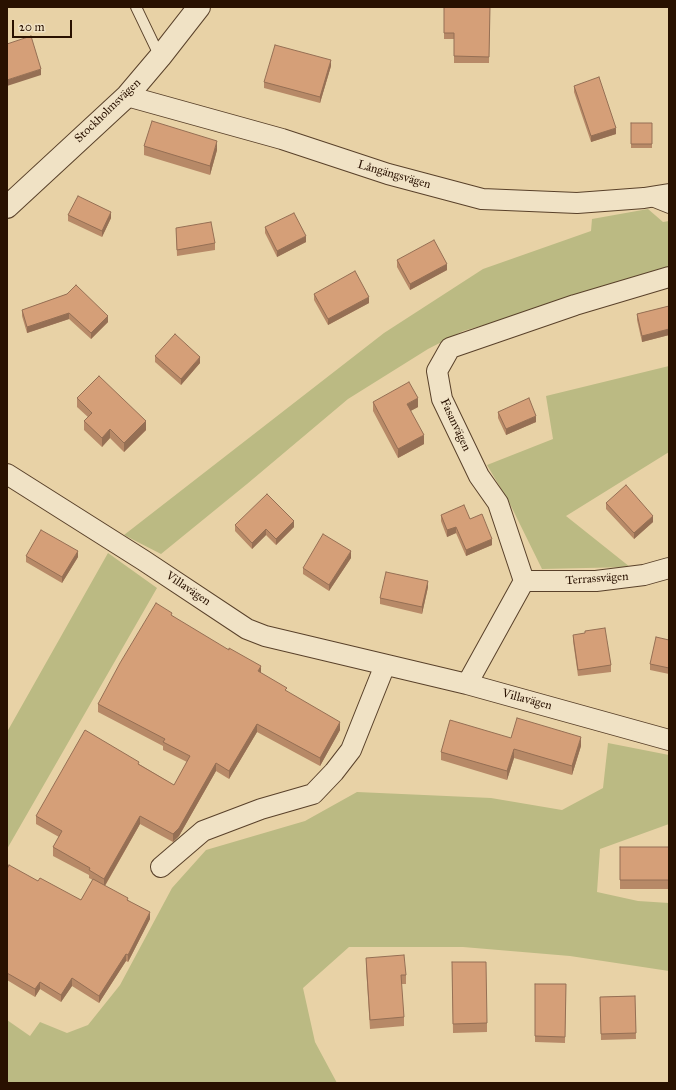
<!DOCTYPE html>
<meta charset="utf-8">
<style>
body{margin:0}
#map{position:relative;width:676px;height:1090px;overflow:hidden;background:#e8d2a6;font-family:"IM FELL Great Primer",serif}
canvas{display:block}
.frame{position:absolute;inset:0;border:8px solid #291100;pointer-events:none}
.scale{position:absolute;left:12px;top:20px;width:60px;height:18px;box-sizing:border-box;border:2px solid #291100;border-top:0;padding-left:5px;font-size:12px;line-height:14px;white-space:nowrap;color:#291100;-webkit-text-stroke:3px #f0e2c5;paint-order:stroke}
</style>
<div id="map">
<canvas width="676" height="1090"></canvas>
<div class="frame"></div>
<div class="scale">20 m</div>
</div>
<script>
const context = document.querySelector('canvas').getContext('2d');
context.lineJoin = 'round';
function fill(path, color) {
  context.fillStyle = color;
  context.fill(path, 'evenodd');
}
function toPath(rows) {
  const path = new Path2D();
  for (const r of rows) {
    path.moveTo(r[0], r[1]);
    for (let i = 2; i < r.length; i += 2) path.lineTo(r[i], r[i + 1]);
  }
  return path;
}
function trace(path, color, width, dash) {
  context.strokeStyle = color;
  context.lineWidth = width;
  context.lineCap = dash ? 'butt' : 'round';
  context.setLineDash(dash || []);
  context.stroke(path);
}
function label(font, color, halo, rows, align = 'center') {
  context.font = font + ' "IM FELL Great Primer",serif';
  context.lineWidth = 4;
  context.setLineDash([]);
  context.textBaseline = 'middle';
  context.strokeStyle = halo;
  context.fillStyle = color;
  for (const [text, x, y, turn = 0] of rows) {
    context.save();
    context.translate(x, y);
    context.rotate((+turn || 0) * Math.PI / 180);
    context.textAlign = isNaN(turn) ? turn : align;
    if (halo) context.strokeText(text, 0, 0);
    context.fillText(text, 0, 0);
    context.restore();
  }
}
fill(toPath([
 [648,209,663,222,669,221,669,272,463,331,428,349,348,399,247,484,161,554,124,535,384,333,483,269,591,231,592,219],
 [669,366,669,452,566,516,630,567,542,569,510,504,487,465,553,439,546,396],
 [108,553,157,588,7,849,7,732],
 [608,743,669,755,669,824,600,849,597,892,638,901,669,903,669,971,570,956,463,947,349,947,303,988,315,1042,337,1083,7,1083,7,1020,30,1036,40,1022,67,1033,88,1025,120,985,172,888,206,850,305,821,357,792,491,798,562,810,603,788]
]), '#bbba83');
const service = toPath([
 [136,7,160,57],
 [649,200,669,208]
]);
const minor = toPath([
 [127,96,282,139,388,174,482,199,577,203,644,198,669,194],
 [7,474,143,560,247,629,265,636,467,684,669,740],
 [524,581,596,581,644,575,669,568],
 [467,684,524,581,498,503,479,476,442,399,437,371,450,348,575,305,669,277],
 [161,867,203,831,261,809,313,794,334,772,351,750,385,665]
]);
const tertiary = toPath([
 [7,207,127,96,160,57,199,7]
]);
trace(service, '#59412a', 12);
trace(minor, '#59412a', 22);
trace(tertiary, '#59412a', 24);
trace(service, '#f0e2c5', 10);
trace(minor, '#f0e2c5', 20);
trace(tertiary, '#f0e2c5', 22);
fill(toPath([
 [444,7,490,7,489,63,454,63,454,39,444,39],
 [331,66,320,103,264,88,264,82],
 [574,86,616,134,591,142,574,92],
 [631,123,652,123,652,148,631,148],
 [144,146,217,150,210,175,144,155],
 [68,215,111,218,102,237,68,221],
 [265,227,306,242,277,257,265,233],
 [176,228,215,243,215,250,177,256],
 [397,260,447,270,410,290,397,267],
 [67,294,108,322,91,339,69,319,27,333,22,316,22,310],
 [314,294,369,303,328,325,314,300],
 [669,306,669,335,642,342,637,320,637,314],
 [155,356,200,363,181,385,155,362],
 [77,398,146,430,124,452,110,438,102,447,84,430,84,421,88,417,77,407],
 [373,402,418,407,410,411,424,444,398,458,373,411],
 [498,412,536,422,506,435,498,418],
 [606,503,653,522,634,539,606,509],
 [441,515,470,519,492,545,466,556,456,533,447,537,441,521],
 [235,525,294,527,276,545,266,535,252,549,235,531],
 [26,556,78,557,62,583,26,562],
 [351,558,329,591,303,574,303,568],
 [428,587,422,614,380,604,380,598],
 [172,616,261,673,340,730,320,766,257,732,229,779,216,771,179,836,173,842,140,824,105,886,128,900,150,919,128,962,126,961,99,1003,72,986,61,1002,40,989,35,997,7,980,7,869,38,881,81,900,93,880,89,878,89,875,53,856,53,847,59,837,36,824,36,816,139,764,174,785,187,762,163,750,163,746,98,712,98,704],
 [573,635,611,665,611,672,578,676,573,641],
 [669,640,669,674,650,670,650,664],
 [511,738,581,746,572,775,514,758,507,780,441,760,441,752],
 [620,847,669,847,669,889,620,889],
 [366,958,406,975,406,984,401,984,404,1017,404,1026,370,1029,366,967],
 [452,962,487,1023,487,1032,453,1033],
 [535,984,566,984,565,1043,535,1042],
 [635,996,636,1039,601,1040,600,997]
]), '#b78967');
fill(toPath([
 [331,60,331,66,320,103,320,97],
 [41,69,41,75,7,86,7,80],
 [616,128,616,134,591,142,591,136],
 [217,141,217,150,210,175,210,166],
 [111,212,111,218,102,237,102,231],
 [306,236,306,242,277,257,277,251],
 [447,264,447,270,410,290,410,284],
 [369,297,369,303,328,325,328,319],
 [69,313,69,319,27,333,27,327],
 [108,316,108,322,91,339,91,333],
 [669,329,669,335,642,342,642,336],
 [200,357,200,363,181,385,181,379],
 [418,398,418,407,407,413,407,404],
 [536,416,536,422,506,435,506,429],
 [146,421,146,430,124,452,124,443],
 [110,429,110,438,102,447,102,438],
 [424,435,424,444,398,458,398,449],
 [653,516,653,522,634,539,634,533],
 [294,521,294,527,276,545,276,539],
 [456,527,456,533,447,537,447,530],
 [266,529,266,535,252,549,252,543],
 [492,539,492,545,466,556,466,550],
 [78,551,78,557,62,583,62,577],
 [351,551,351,558,329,591,329,585],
 [428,581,428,587,422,614,422,607],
 [261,666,261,674,258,671],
 [340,722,340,730,320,766,320,758],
 [257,724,257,732,229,779,229,771],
 [581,737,581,746,572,775,572,766],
 [514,749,514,758,507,780,507,771],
 [216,763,216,771,179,836,173,842,173,834],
 [140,816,140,824,104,887,104,879],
 [150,912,150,919,128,962,128,955],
 [126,954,126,961,99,1003,99,996],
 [72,978,72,986,61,1002,61,995],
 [40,982,40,989,35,997,35,989]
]), '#956f54');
const building = toPath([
 [444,7,490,7,489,57,454,56,454,33,444,33,444,7],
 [31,36,41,69,7,80,7,44,31,36],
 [275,45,331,60,320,97,264,82,275,45],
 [599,77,616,128,591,136,574,86,599,77],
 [152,121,217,141,210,166,144,146,152,121],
 [631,123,652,123,652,144,631,144,631,123],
 [78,196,111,212,102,231,68,215,78,196],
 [294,213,306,236,277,251,265,227,294,213],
 [211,222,215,243,177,250,176,228,211,222],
 [434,240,447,264,410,284,397,260,434,240],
 [355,271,369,297,328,319,314,294,355,271],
 [76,285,108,316,91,333,69,313,27,327,22,310,67,294,76,285],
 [669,306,669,329,642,336,637,314,669,306],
 [175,334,200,357,181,379,155,356,175,334],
 [99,376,146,421,124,443,110,429,102,438,84,421,92,413,77,398,99,376],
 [409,382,418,398,407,404,424,435,398,449,373,402,409,382],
 [529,398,536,416,506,429,498,412,529,398],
 [626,485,653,516,634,533,606,503,626,485],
 [267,494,294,521,276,539,266,529,252,543,235,525,267,494],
 [464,505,470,519,482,514,492,539,466,550,456,527,447,530,441,515,464,505],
 [41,530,78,551,62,577,26,556,41,530],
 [323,534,351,551,329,585,303,568,323,534],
 [386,572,428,581,422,607,380,598,386,572],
 [156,603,172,613,171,615,229,650,229,648,261,666,258,671,287,688,285,690,340,722,320,758,257,724,229,771,216,763,179,828,173,834,140,816,104,879,89,870,90,868,53,847,62,831,36,816,85,730,139,762,138,764,174,785,190,756,163,742,165,739,98,704,120,663,156,603],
 [605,628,611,665,578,670,573,635,585,633,585,631,605,628],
 [656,637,669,640,669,668,650,664,656,637],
 [517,718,581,737,572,766,514,749,507,771,441,752,450,720,511,738,517,718],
 [620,847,669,847,669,880,620,880,620,847],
 [9,865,38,881,40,878,81,900,93,879,128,898,127,900,150,912,128,955,126,954,99,996,72,978,61,995,40,982,35,989,7,973,7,869,9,865],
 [404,955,406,975,401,975,404,1017,370,1020,366,958,404,955],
 [452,962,486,962,487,1023,453,1024,452,962],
 [535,984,566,984,565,1037,535,1036,535,984],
 [635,996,636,1033,601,1034,600,997,635,996]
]);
fill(building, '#d59f78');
trace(building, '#956f54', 1);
label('12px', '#291100', '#f0e2c5', [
 ["Stockholmsvägen",108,111,-44],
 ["Långängsvägen",394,175,16],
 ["Fasanvägen",455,425,65],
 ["Terrassvägen",597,579,-4],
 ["Villavägen",188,589,34],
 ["Villavägen",527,700,15]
]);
</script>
